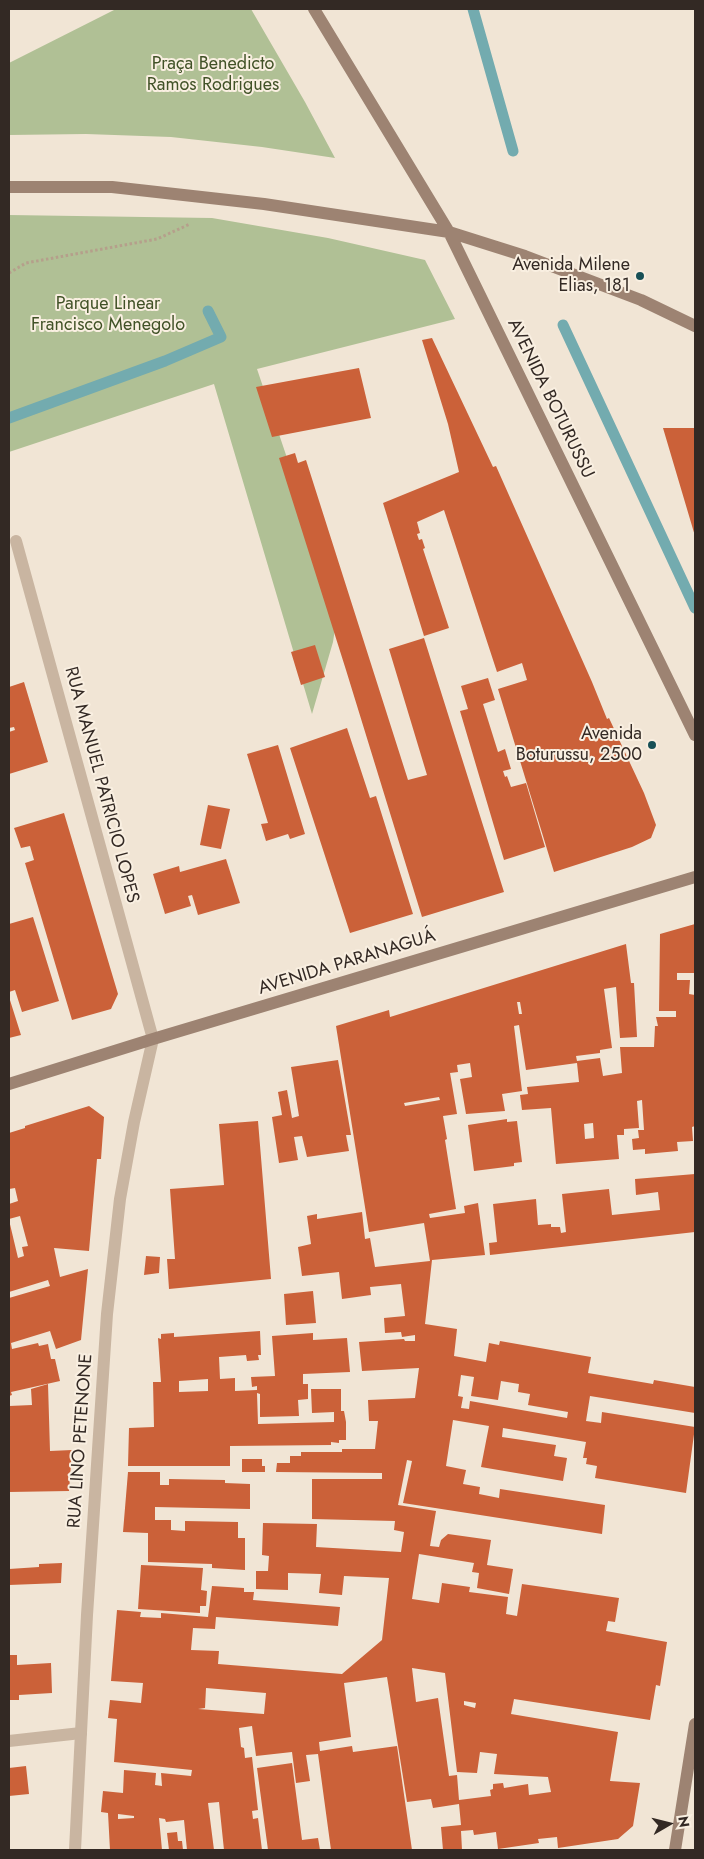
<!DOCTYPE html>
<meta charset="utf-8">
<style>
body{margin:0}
#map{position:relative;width:704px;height:1859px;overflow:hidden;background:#f1e5d5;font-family:Jost,sans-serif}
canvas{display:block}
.frame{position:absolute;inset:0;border:10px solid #332924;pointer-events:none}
.north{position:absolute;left:644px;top:1799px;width:50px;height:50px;-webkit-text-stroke:4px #f9efe1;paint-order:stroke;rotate:82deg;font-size:14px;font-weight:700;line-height:20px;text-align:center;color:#332924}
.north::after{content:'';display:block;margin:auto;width:18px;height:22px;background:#332924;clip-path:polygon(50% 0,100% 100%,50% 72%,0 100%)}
</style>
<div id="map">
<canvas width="704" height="1859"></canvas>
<div class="frame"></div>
<div class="north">N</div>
</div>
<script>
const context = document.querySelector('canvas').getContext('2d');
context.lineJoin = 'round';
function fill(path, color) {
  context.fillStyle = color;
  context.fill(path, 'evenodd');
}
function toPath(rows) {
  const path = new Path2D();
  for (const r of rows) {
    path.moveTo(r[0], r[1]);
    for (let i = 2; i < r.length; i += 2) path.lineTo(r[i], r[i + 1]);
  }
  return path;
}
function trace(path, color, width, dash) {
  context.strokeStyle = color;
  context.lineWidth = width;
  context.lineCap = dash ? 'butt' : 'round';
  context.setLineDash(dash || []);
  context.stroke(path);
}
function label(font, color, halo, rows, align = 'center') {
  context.font = font + ' Jost,sans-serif';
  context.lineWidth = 4;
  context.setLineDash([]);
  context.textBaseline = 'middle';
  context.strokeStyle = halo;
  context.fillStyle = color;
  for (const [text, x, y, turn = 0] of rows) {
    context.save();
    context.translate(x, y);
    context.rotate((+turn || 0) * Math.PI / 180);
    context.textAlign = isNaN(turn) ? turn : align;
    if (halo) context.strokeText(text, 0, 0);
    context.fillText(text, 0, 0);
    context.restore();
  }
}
fill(toPath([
 [116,9,251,9,305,102,335,158,262,147,171,137,86,134,9,135,9,63],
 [9,215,212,218,328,238,425,260,455,319,257,369,338,609,333,642,312,714,214,384,9,452]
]), '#b0c095');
trace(toPath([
 [473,9,513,151],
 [563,325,695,608],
 [9,418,165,361,221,337,208,311]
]), '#73abaf', 11);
fill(toPath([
 [432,338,493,467,496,466,592,682,607,719,609,718,644,793,656,825,651,838,632,847,554,872,498,689,527,680,522,663,497,672,444,510,417,522,420,533,417,534,419,540,422,539,425,548,423,549,449,628,424,636,383,503,459,472,448,424,422,340],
 [359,368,371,418,272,437,256,387],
 [663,428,695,428,695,536],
 [295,453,298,463,306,460,408,780,427,775,389,649,424,638,504,892,422,917,346,670,279,458],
 [315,645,325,677,301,685,291,652],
 [488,678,495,700,483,704,498,752,505,749,511,769,503,771,505,777,507,776,511,787,526,783,545,847,504,860,460,711,468,709,461,686],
 [24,682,48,762,9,774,9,732,15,730,14,727,9,728,9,687],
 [347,728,370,798,376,796,413,914,350,933,290,748],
 [278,745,305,834,290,839,288,834,266,841,261,824,268,823,247,754],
 [208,805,230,809,221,849,200,845],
 [64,813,118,994,111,1009,72,1020,25,863,34,860,30,846,21,848,14,828],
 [226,859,240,903,198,915,192,895,188,896,191,906,165,914,153,874,179,866,180,872],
 [33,917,59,1001,22,1012,15,990,9,992,9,924],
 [695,924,695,973,677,973,677,980,690,980,689,994,695,995,695,1126,692,1127,693,1141,677,1142,678,1151,645,1154,645,1149,633,1150,632,1139,639,1138,638,1130,644,1130,642,1100,637,1101,639,1128,624,1129,624,1135,617,1135,619,1159,556,1164,551,1108,522,1110,520,1095,528,1094,527,1087,579,1082,577,1063,526,1070,519,1025,514,1026,522,1091,502,1094,505,1111,466,1114,460,1079,472,1077,470,1063,457,1065,458,1072,450,1073,457,1114,443,1116,447,1139,445,1140,456,1209,429,1214,430,1218,465,1213,464,1206,478,1203,485,1255,432,1260,425,1324,457,1329,454,1356,486,1362,489,1343,499,1345,500,1341,591,1357,588,1373,653,1384,654,1380,695,1387,695,1413,590,1396,586,1421,601,1423,602,1412,695,1427,686,1493,595,1478,597,1466,586,1464,587,1458,583,1458,586,1442,503,1428,502,1437,556,1445,554,1456,567,1458,563,1481,481,1467,489,1426,453,1420,446,1466,466,1470,463,1484,480,1487,479,1494,499,1498,500,1489,605,1505,602,1534,403,1503,412,1461,407,1460,398,1505,436,1511,430,1546,439,1547,441,1540,448,1534,491,1540,487,1565,513,1569,509,1594,477,1588,479,1573,472,1572,474,1563,419,1554,412,1599,439,1603,442,1583,470,1587,469,1592,508,1597,506,1614,517,1616,522,1584,619,1598,615,1622,608,1621,606,1631,667,1642,660,1686,656,1685,650,1720,514,1699,511,1714,618,1732,610,1781,640,1783,633,1826,618,1839,558,1848,557,1837,538,1839,539,1843,498,1849,496,1832,474,1835,473,1830,461,1831,462,1850,443,1850,441,1827,461,1825,459,1804,433,1808,431,1799,407,1802,387,1677,344,1683,351,1737,319,1742,320,1751,352,1746,353,1752,397,1746,412,1850,331,1850,318,1754,306,1755,310,1781,296,1783,292,1752,256,1756,252,1726,239,1728,241,1747,244,1748,245,1758,252,1757,258,1810,252,1811,253,1819,258,1818,262,1850,224,1850,219,1802,208,1803,214,1850,187,1850,184,1820,166,1822,165,1819,159,1818,162,1850,110,1850,108,1813,101,1812,103,1791,123,1793,124,1770,156,1773,155,1785,162,1786,161,1773,191,1776,192,1770,114,1762,117,1719,108,1718,110,1700,141,1703,143,1683,111,1681,117,1610,141,1612,140,1617,161,1618,161,1613,208,1617,212,1586,244,1588,244,1592,254,1592,253,1600,340,1607,338,1626,216,1617,215,1629,193,1628,191,1650,219,1651,218,1664,342,1674,382,1640,389,1578,344,1576,342,1595,319,1593,321,1574,288,1573,288,1590,256,1589,256,1571,268,1571,269,1556,262,1555,263,1523,317,1524,316,1547,401,1552,404,1532,394,1530,395,1521,312,1519,312,1479,382,1479,382,1473,276,1472,277,1463,290,1463,290,1456,301,1456,301,1452,342,1452,342,1449,375,1449,378,1421,369,1421,368,1400,415,1398,419,1368,362,1371,359,1342,404,1339,405,1341,415,1341,415,1335,402,1337,401,1332,385,1333,384,1318,405,1316,401,1284,370,1287,371,1295,342,1299,339,1272,302,1276,298,1247,311,1244,307,1216,317,1214,317,1219,362,1212,365,1239,370,1238,375,1267,430,1261,424,1223,369,1232,336,1026,389,1010,390,1017,626,944,631,983,634,983,637,1037,620,1038,616,987,604,989,612,1048,600,1050,600,1053,576,1056,577,1061,600,1058,603,1076,622,1073,620,1047,654,1047,655,1026,658,1026,656,1017,676,1017,676,1011,659,1011,660,934],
 [517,1002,520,1002,522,1014,519,1014],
 [439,1097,440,1100,405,1106,404,1103],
 [593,1123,594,1138,585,1139,584,1124],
 [461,1375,474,1377,471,1396,498,1400,501,1381,519,1384,518,1392,530,1394,528,1405,568,1412,567,1418,470,1401,469,1409,461,1408,463,1397,458,1396],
 [412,1668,445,1673,457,1772,477,1773,480,1752,497,1754,494,1774,548,1777,551,1792,529,1795,528,1784,504,1788,503,1783,493,1784,493,1789,490,1790,491,1796,459,1800,457,1775,449,1776,438,1698,416,1702],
 [206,1688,266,1693,264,1714,198,1709,205,1708],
 [464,1701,476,1703,475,1708,464,1705],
 [118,1814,134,1816,134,1818,118,1819],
 [9,997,21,1035,9,1038],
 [338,1060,351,1135,346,1135,349,1151,307,1157,302,1136,294,1137,298,1160,279,1163,272,1117,282,1115,278,1092,287,1090,292,1118,299,1116,291,1067],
 [89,1106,104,1117,101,1159,97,1159,89,1251,54,1248,60,1277,88,1269,81,1340,56,1349,50,1331,11,1343,12,1349,38,1343,39,1346,48,1344,51,1359,55,1359,60,1381,11,1392,12,1395,9,1396,9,1298,50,1286,48,1280,9,1292,9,1220,18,1258,24,1256,22,1247,28,1246,20,1216,9,1219,9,1204,18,1201,15,1188,9,1189,9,1133,25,1128,25,1126],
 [507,1119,507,1122,517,1121,522,1162,514,1163,514,1166,474,1171,468,1125],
 [258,1121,271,1279,169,1289,167,1259,175,1259,170,1189,224,1185,219,1124],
 [695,1174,695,1232,490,1255,489,1243,497,1242,493,1204,536,1199,538,1225,551,1224,551,1227,560,1227,561,1233,566,1232,562,1194,609,1189,612,1215,660,1210,658,1192,636,1195,635,1179],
 [146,1256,160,1257,159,1273,144,1275],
 [313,1291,316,1323,286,1325,284,1294],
 [260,1331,261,1355,258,1355,259,1360,247,1361,246,1355,219,1357,220,1379,235,1378,235,1391,257,1390,257,1386,252,1387,251,1377,275,1376,272,1336,313,1333,313,1340,347,1338,350,1372,303,1374,303,1384,308,1384,308,1399,298,1400,299,1416,260,1417,260,1394,257,1393,258,1424,334,1422,334,1412,312,1413,311,1389,341,1389,341,1411,344,1411,346,1422,346,1440,339,1440,339,1443,331,1442,331,1445,230,1446,230,1466,128,1466,129,1428,154,1427,153,1382,161,1382,158,1338,161,1339,161,1334,174,1333,174,1337],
 [208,1379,208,1391,179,1392,179,1381],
 [48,1384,50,1451,72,1450,69,1491,9,1492,9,1406,32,1405,31,1389],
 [242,1459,262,1459,262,1466,265,1466,265,1472,242,1472],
 [128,1472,160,1472,160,1485,169,1485,169,1479,225,1480,225,1483,250,1484,250,1509,155,1507,155,1520,171,1520,171,1530,185,1531,185,1521,238,1522,238,1538,245,1538,245,1570,212,1568,212,1564,148,1562,148,1533,123,1532],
 [62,1563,61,1583,9,1585,9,1569,39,1567,39,1564],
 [141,1565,203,1568,201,1590,207,1591,206,1606,200,1606,200,1613,138,1609],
 [9,1655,17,1655,17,1665,51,1663,52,1693,19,1695,19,1700,9,1700],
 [292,1763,302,1840,318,1838,320,1850,268,1850,257,1768],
 [26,1766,29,1794,9,1796,9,1768],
 [177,1832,178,1841,182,1841,183,1850,169,1850,167,1833]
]), '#cb6139');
trace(toPath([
 [9,273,26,263,157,239,190,224]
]), '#b59f8b', 3, [2.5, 2.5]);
trace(toPath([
 [9,1741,81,1733]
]), '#c9b5a1', 12);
trace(toPath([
 [16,541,153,1039,134,1122,120,1199,107,1314,87,1615,75,1850]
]), '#c9b5a1', 12);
trace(toPath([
 [314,9,449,232,695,735],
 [9,187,112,187,264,204,449,232,525,256,641,300,695,326],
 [9,1084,153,1039,695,877],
 [675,1850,695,1724]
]), '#9d8372', 12);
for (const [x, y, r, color] of [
 [640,276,5,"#185056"],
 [652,745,5,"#185056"]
]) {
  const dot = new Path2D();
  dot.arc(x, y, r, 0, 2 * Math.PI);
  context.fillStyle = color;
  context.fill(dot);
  trace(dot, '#f9efe1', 2);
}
label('18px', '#415227', '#f9efe1', [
 ["Praça Benedicto",213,65],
 ["Ramos Rodrigues",213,86],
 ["Parque Linear",108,305],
 ["Francisco Menegolo",108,326]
]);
label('18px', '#332924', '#f9efe1', [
 ["Avenida Milene",630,266],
 ["Elias, 181",630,287],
 ["Avenida",642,735],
 ["Boturussu, 2500",642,756]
], 'right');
label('18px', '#332924', '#f9efe1', [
 ["AVENIDA BOTURUSSU",550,399,64],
 ["RUA MANUEL PATRICIO LOPES",101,785,75],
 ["AVENIDA PARANAGUÁ",347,963,-17],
 ["RUA LINO PETENONE",81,1441,-86]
]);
</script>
